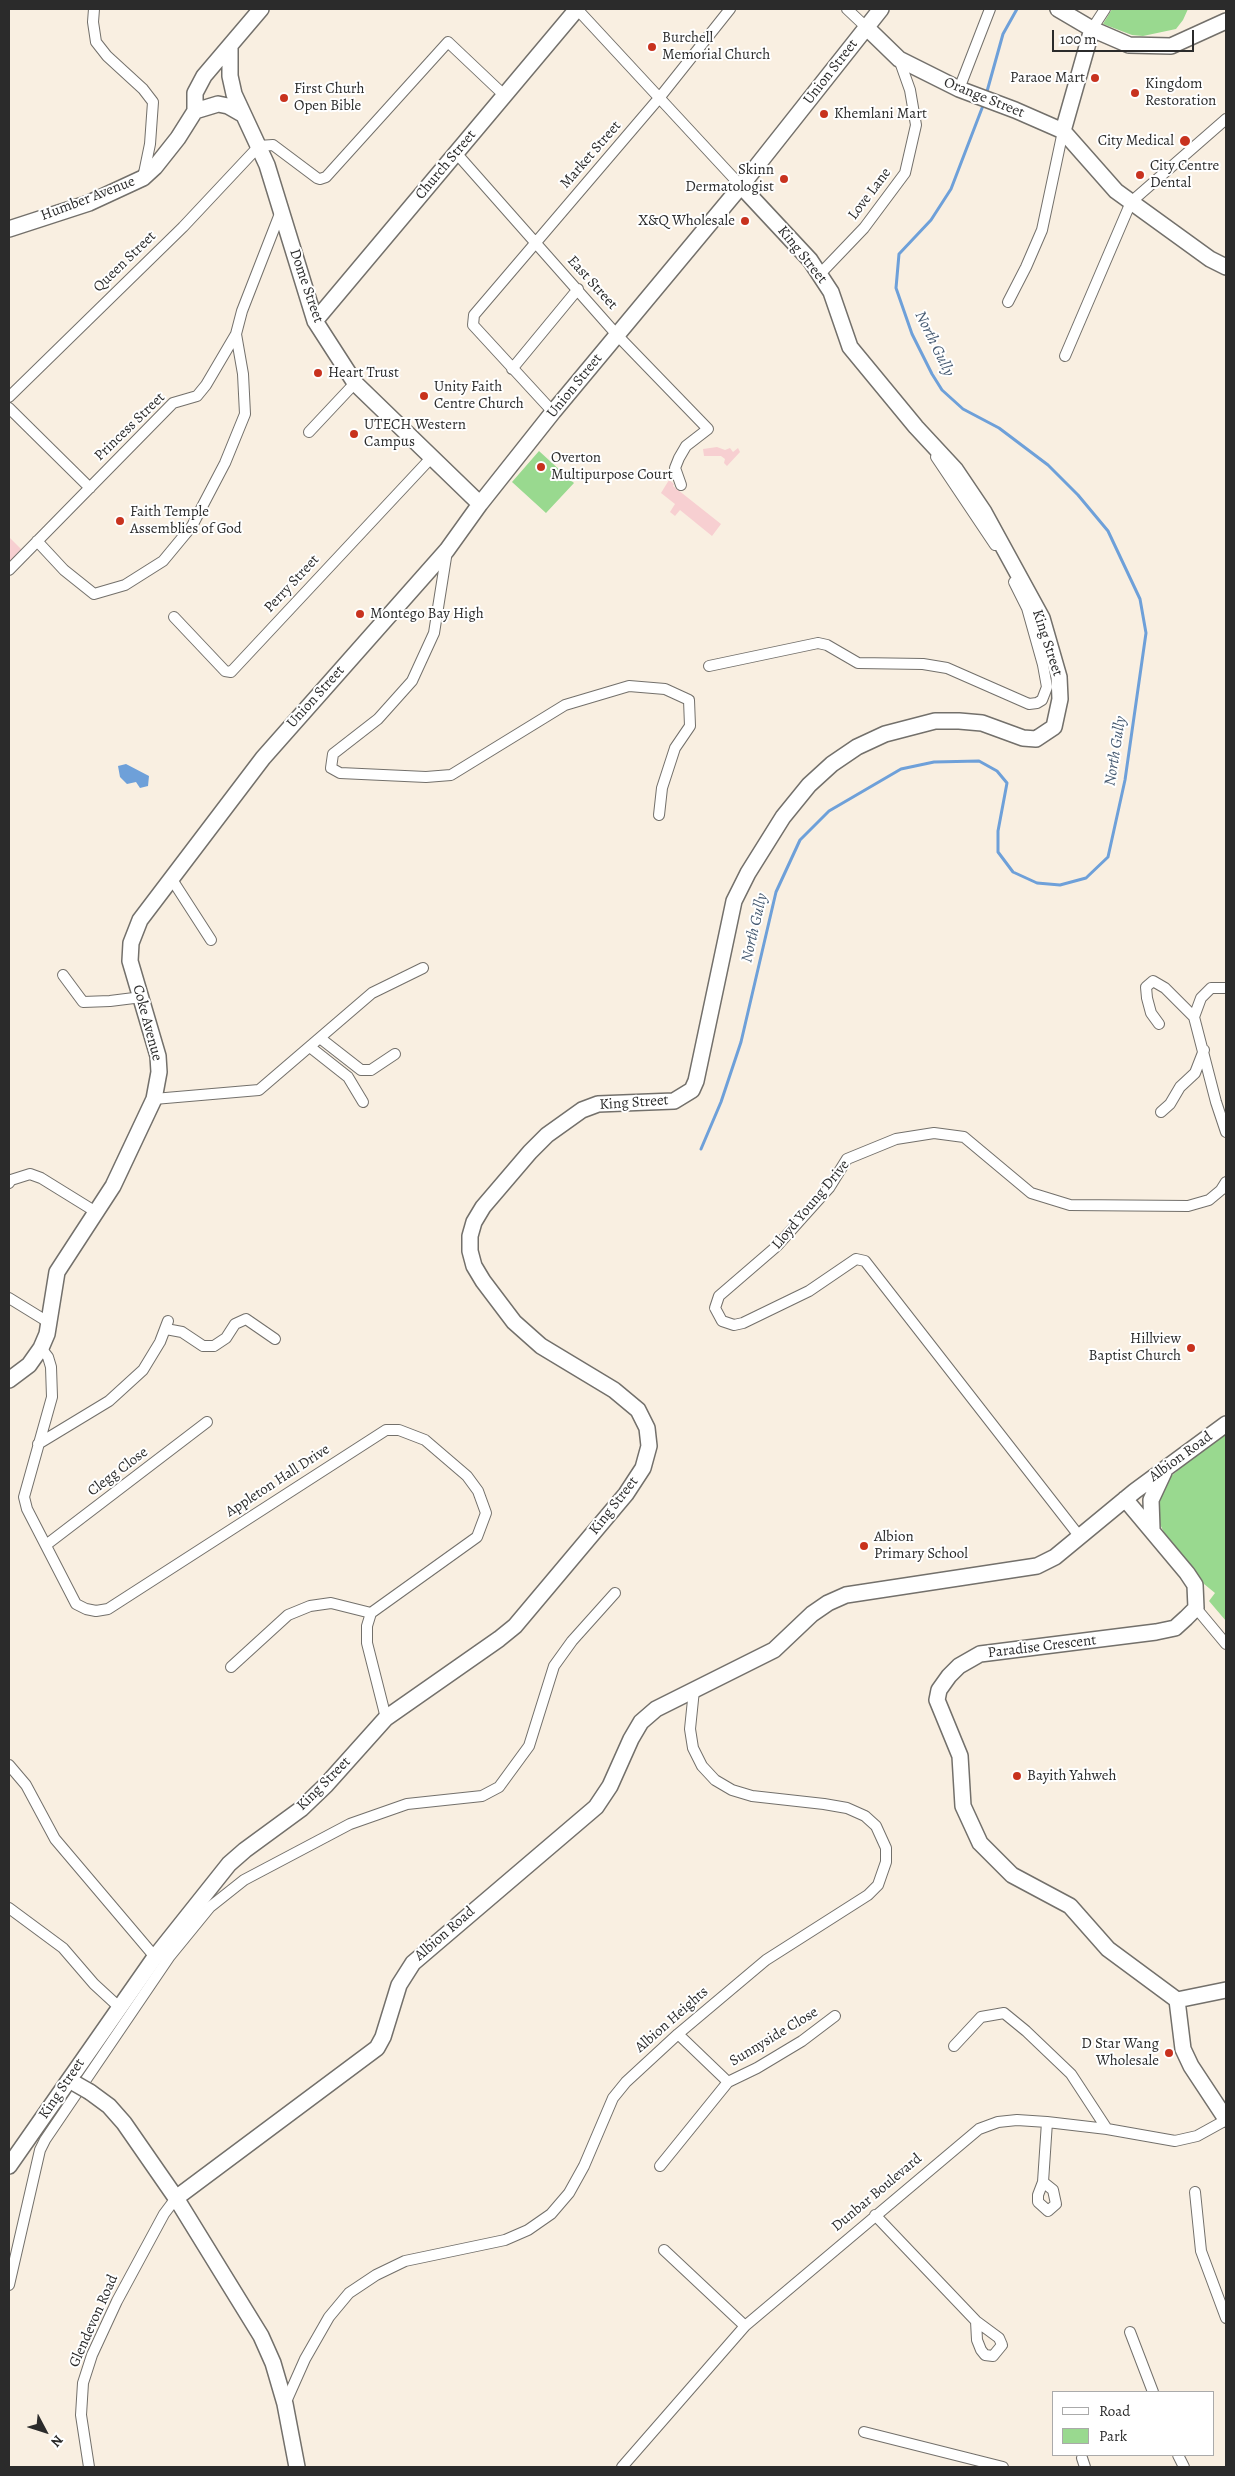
<!DOCTYPE html>
<style>
body{margin:0}
#map{position:relative;width:1235px;height:2476px;overflow:hidden;background:#f9efe1;font-family:Alegreya,serif}
canvas{display:block}
.frame{position:absolute;inset:0;border:10px solid #2b2b2b;pointer-events:none}
.legend{position:absolute;left:1052px;top:2391px;width:162px;height:65px;box-sizing:border-box;background:#fff;border:1px solid #aaa;margin:0;padding:6px 9px;list-style:none;font-size:15px;color:#2b2b2b}
.legend li{display:flex;align-items:center;gap:10px;height:25px}
.legend b{width:25px;border:1px solid #aaa}
.north{position:absolute;left:20px;top:2406px;width:50px;height:50px;-webkit-text-stroke:4px #fff;paint-order:stroke;rotate:130deg;font-size:14px;font-weight:700;line-height:20px;text-align:center;color:#2b2b2b}
.north::after{content:'';display:block;margin:auto;width:18px;height:22px;background:#2b2b2b;clip-path:polygon(50% 0,100% 100%,50% 72%,0 100%)}
.scale{position:absolute;left:1052px;top:30px;width:142px;height:22px;box-sizing:border-box;border:2px solid #2b2b2b;border-top:0;padding-left:6px;font-size:15px;line-height:18px;white-space:nowrap;color:#2b2b2b;-webkit-text-stroke:4px #fff;paint-order:stroke}
</style>
<div id="map">
<canvas width="1235" height="2476"></canvas>
<div class="frame"></div>
<ul class="legend">
<li><b style="height:6px;background:#fff"></b>Road</li>
<li><b style="height:14px;background:#99d98f"></b>Park</li>
</ul>
<div class="north">N</div>
<div class="scale">100 m</div>
</div>
<script>
const context = document.querySelector('canvas').getContext('2d');
context.lineJoin = 'round';
function fill(path, color) {
  context.fillStyle = color;
  context.fill(path, 'evenodd');
}
function toPath(rows) {
  const path = new Path2D();
  for (const r of rows) {
    path.moveTo(r[0], r[1]);
    for (let i = 2; i < r.length; i += 2) path.lineTo(r[i], r[i + 1]);
  }
  return path;
}
function trace(path, color, width, dash) {
  context.strokeStyle = color;
  context.lineWidth = width;
  context.lineCap = dash ? 'butt' : 'round';
  context.setLineDash(dash || []);
  context.stroke(path);
}
function label(font, color, halo, rows, align = 'center') {
  context.font = font + ' Alegreya,serif';
  context.lineWidth = 4;
  context.setLineDash([]);
  context.textBaseline = 'middle';
  context.strokeStyle = halo;
  context.fillStyle = color;
  for (const [text, x, y, turn = 0] of rows) {
    context.save();
    context.translate(x, y);
    context.rotate((+turn || 0) * Math.PI / 180);
    context.textAlign = isNaN(turn) ? turn : align;
    if (halo) context.strokeText(text, 0, 0);
    context.fillText(text, 0, 0);
    context.restore();
  }
}
fill(toPath([
 [717,447,725,450,730,448,733,452,738,448,740,452,727,466,724,463,725,459,721,456,704,456,703,449],
 [669,480,674,484,673,486,721,524,712,536,680,510,675,516,670,512,675,504,661,493],
 [9,537,25,553,9,570]
]), '#f7cfd1');
fill(toPath([
 [1112,9,1188,9,1183,20,1176,29,1143,36,1132,35,1103,24],
 [539,451,574,483,546,513,512,482],
 [1226,1428,1226,1621,1209,1601,1215,1593,1198,1579,1169,1543,1157,1518,1157,1499,1169,1478]
]), '#99d98f');
fill(toPath([
 [126,764,149,776,148,786,140,788,136,782,127,784,120,777,118,766]
]), '#6ea0d9');
trace(toPath([
 [986,95,1003,34,1017,9],
 [701,1149,721,1102,741,1042,776,892,800,840,829,811,901,769,934,762,979,761,997,771,1007,783,998,831,998,852,1013,872,1037,883,1060,885,1086,878,1108,857,1125,780,1146,633,1140,599,1108,531,1078,495,1048,465,999,428,963,409,942,390,932,374,912,334,896,288,899,254,931,220,951,189,984,103]
]), '#6ea0d9', 3);
const street = toPath([
 [94,9,93,22,96,42,107,56,143,89,153,102,150,144,143,178],
 [577,9,741,186],
 [847,9,866,27],
 [1092,29,1105,9],
 [959,89,990,9],
 [457,154,617,335,708,429,686,446,679,458,675,468,681,485],
 [820,274,864,228,905,173,916,125,910,90,899,59],
 [1008,302,1026,267,1042,230,1063,131],
 [1065,356,1131,202,1226,119],
 [512,369,578,289],
 [9,397,183,227,259,146,273,145,317,178,320,179,326,177,448,42,504,95],
 [9,408,90,488],
 [553,412,473,325,474,315,660,97,730,9],
 [309,432,355,383],
 [936,457,995,545],
 [37,541,64,570,94,594,125,585,163,561,192,526,225,463,245,414,243,374,236,334],
 [447,551,434,633,412,681,378,719,333,754,331,768,340,773,426,777,451,775,565,705,629,686,665,689,689,700,690,726,675,748,662,788,659,815],
 [9,570,173,403,197,396,206,385,236,334,242,311,281,211],
 [174,617,225,671,231,672,431,458],
 [709,666,818,643,827,645,858,663,923,664,947,668,1029,704,1037,703,1042,700,1047,687,1043,665,1027,608,1014,582],
 [171,878,211,940],
 [63,975,83,1002,110,1001,142,997],
 [1226,988,1211,988,1201,998,1194,1017,1216,1102,1226,1132],
 [1159,1024,1151,1013,1147,998,1146,987,1153,981,1165,988,1194,1017],
 [320,1038,361,1070,371,1070,395,1054],
 [310,1047,348,1077,363,1102],
 [154,1099,259,1090,372,993,423,968],
 [1161,1112,1170,1104,1180,1087,1195,1073,1204,1050],
 [9,1183,11,1180,30,1174,41,1178,96,1212],
 [9,1298,48,1322],
 [166,1329,182,1332,203,1346,214,1346,226,1338,235,1324,246,1319,275,1339],
 [41,1348,48,1357,51,1367,52,1397,24,1497,27,1509,76,1604,86,1609,96,1611,108,1609,386,1430,399,1430,425,1440,467,1476,478,1491,486,1513,477,1537,371,1613,367,1626,367,1643,386,1718],
 [38,1444,109,1401,143,1370,160,1342,168,1321],
 [1080,1537,865,1261,856,1259,809,1291,743,1323,734,1325,722,1321,715,1308,719,1296,777,1246,829,1188,847,1159,896,1139,934,1133,964,1137,1031,1193,1070,1205,1188,1206,1209,1200,1221,1190,1226,1182],
 [46,1545,207,1422],
 [1196,1608,1226,1644],
 [231,1667,288,1615,310,1606,331,1603,371,1613],
 [9,1765,26,1785,55,1839,155,1957],
 [9,1908,63,1948,94,1984,119,2007],
 [954,2046,981,2017,1004,2013,1026,2031,1071,2074,1107,2129],
 [728,2082,757,2068,802,2041,835,2016],
 [660,2166,728,2082,678,2034],
 [1043,2182,1053,2190,1056,2204,1048,2211,1038,2202,1038,2195,1043,2182,1047,2122],
 [1195,2192,1201,2251,1226,2318],
 [875,2215,976,2321,999,2338,1002,2345,993,2356,985,2355,981,2350,977,2340,976,2321],
 [664,2250,745,2326],
 [9,2285,40,2150,45,2140,170,1956,210,1907,244,1880,350,1824,407,1804,482,1796,499,1787,529,1746,554,1666,572,1641,615,1593],
 [1130,2332,1153,2392],
 [285,2404,305,2359,329,2317,349,2293,376,2275,405,2261,505,2240,528,2230,551,2214,569,2193,584,2166,613,2098,626,2082,678,2034,766,1960,868,1895,878,1885,886,1862,886,1848,876,1826,865,1816,847,1808,824,1804,752,1796,732,1790,715,1780,702,1766,693,1748,690,1729,694,1690],
 [864,2432,1003,2467],
 [1178,2455,1184,2467],
 [1082,2458,1085,2467],
 [89,2467,81,2415,83,2383,92,2355,117,2301,164,2214,176,2198],
 [622,2467,745,2326,979,2129,998,2122,1017,2120,1047,2122,1107,2129,1175,2141,1197,2136,1226,2120]
]);
const secondary = toPath([
 [1058,9,1092,29,1129,45,1171,46,1226,21],
 [866,27,899,59,959,89,1015,110,1063,131,1116,191,1210,259,1226,267],
 [230,47,230,76,234,94,267,165,315,321,355,383,480,504],
 [195,111,218,104,228,106,242,114],
 [1063,131,1092,29],
 [9,229,89,203,143,178,155,167,178,138,195,111,195,93,204,76,261,9],
 [315,321,577,9],
 [9,1380,29,1365,41,1348,47,1334,57,1272,113,1186,154,1099,159,1072,158,1056,130,961,131,943,140,920,263,758,447,550,480,504,553,412,741,186,881,9],
 [1125,1499,1187,1573,1195,1585,1196,1608,1186,1618,1175,1628,1156,1632,980,1654,959,1666,949,1676,939,1690,937,1700,960,1756,963,1806,980,1843,1012,1875,1070,1906,1108,1949,1177,2000,1226,1990],
 [1152,1529,1151,1500,1164,1472],
 [1177,2000,1183,2049,1191,2066,1226,2119],
 [90,2092,109,2106,124,2123,176,2198,261,2336,273,2363,285,2404,297,2467],
 [9,2166,155,1957,229,1864,245,1850,301,1809,326,1785,386,1718,499,1639,515,1626,626,1494,643,1468,649,1446,647,1428,638,1410,614,1390,541,1346,514,1322,483,1281,474,1266,470,1251,470,1236,474,1222,483,1207,530,1152,547,1135,582,1110,598,1104,674,1101,692,1090,696,1081,734,901,748,873,783,817,809,785,832,764,857,747,885,734,935,721,959,721,982,723,1023,738,1036,739,1054,727,1060,699,1059,677,1042,618,984,512,955,469,916,427,850,347,831,292,810,260,741,186],
 [176,2198,377,2048,383,2037,399,1985,413,1963,596,1807,610,1786,631,1739,641,1722,656,1709,774,1650,812,1614,828,1603,846,1595,1037,1566,1055,1557,1135,1491,1226,1424]
]);
trace(street, '#73706b', 12);
trace(secondary, '#73706b', 18);
trace(street, '#fff', 10);
trace(secondary, '#fff', 15);
const secondaryBridge = toPath([
 [76,2084,90,2092]
]);
trace(secondaryBridge, '#73706b', 18, []);
trace(secondaryBridge, '#fff', 15);
for (const [x, y, r, color] of [
 [652,47,5,"#c8321e"],
 [1095,78,5,"#c8321e"],
 [1135,93,5,"#c8321e"],
 [284,98,5,"#c8321e"],
 [824,114,5,"#c8321e"],
 [1185,141,6,"#c8321e"],
 [1140,175,5,"#c8321e"],
 [784,179,5,"#c8321e"],
 [745,221,5,"#c8321e"],
 [318,373,5,"#c8321e"],
 [424,396,5,"#c8321e"],
 [354,434,5,"#c8321e"],
 [541,467,5,"#c8321e"],
 [120,521,5,"#c8321e"],
 [360,614,5,"#c8321e"],
 [1191,1348,5,"#c8321e"],
 [864,1546,5,"#c8321e"],
 [1017,1776,5,"#c8321e"],
 [1169,2053,5,"#c8321e"]
]) {
  const dot = new Path2D();
  dot.arc(x, y, r, 0, 2 * Math.PI);
  context.fillStyle = color;
  context.fill(dot);
  trace(dot, '#fff', 2);
}
label('15px', '#2b2b2b', '#fff', [
 ["Burchell",662,38],
 ["Memorial Church",662,55],
 ["Paraoe Mart",1085,78,"right"],
 ["Kingdom",1145,84],
 ["Restoration",1145,101],
 ["First Churh",294,89],
 ["Open Bible",294,106],
 ["Khemlani Mart",834,114],
 ["City Medical",1174,141,"right"],
 ["City Centre",1150,166],
 ["Dental",1150,183],
 ["Skinn",774,170,"right"],
 ["Dermatologist",774,187,"right"],
 ["X&Q Wholesale",735,221,"right"],
 ["Heart Trust",328,373],
 ["Unity Faith",434,387],
 ["Centre Church",434,404],
 ["UTECH Western",364,425],
 ["Campus",364,442],
 ["Overton",551,458],
 ["Multipurpose Court",551,475],
 ["Faith Temple",130,512],
 ["Assemblies of God",130,529],
 ["Montego Bay High",370,614],
 ["Hillview",1181,1339,"right"],
 ["Baptist Church",1181,1356,"right"],
 ["Albion",874,1537],
 ["Primary School",874,1554],
 ["Bayith Yahweh",1027,1776],
 ["D Star Wang",1159,2044,"right"],
 ["Wholesale",1159,2061,"right"]
], 'left');
label('15px', '#2b2b2b', '#fff', [
 ["Union Street",831,72,-52],
 ["Orange Street",984,98,22],
 ["Market Street",591,155,-49],
 ["Church Street",446,165,-50],
 ["Love Lane",870,194,-53],
 ["Humber Avenue",88,199,-21],
 ["King Street",802,255,51],
 ["Queen Street",125,262,-44],
 ["East Street",592,283,48],
 ["Dome Street",306,286,71],
 ["Union Street",575,386,-51],
 ["Princess Street",130,427,-44],
 ["Perry Street",292,584,-47],
 ["King Street",1047,643,72],
 ["Union Street",316,697,-48],
 ["Coke Avenue",147,1023,75],
 ["King Street",634,1103,-4],
 ["Lloyd Young Drive",811,1205,-50],
 ["Albion Road",1181,1457,-36],
 ["Clegg Close",118,1472,-37],
 ["Appleton Hall Drive",278,1481,-33],
 ["King Street",614,1506,-52],
 ["Paradise Crescent",1042,1647,-7],
 ["King Street",324,1784,-45],
 ["Albion Road",445,1934,-41],
 ["Albion Heights",672,2020,-41],
 ["Sunnyside Close",774,2037,-31],
 ["King Street",62,2089,-56],
 ["Dunbar Boulevard",877,2193,-40],
 ["Glendevon Road",94,2321,-66]
]);
label('italic 16px', '#465a71', '#fff', [
 ["North Gully",934,344,64],
 ["North Gully",1116,751,-81],
 ["North Gully",755,928,-77]
]);
</script>
